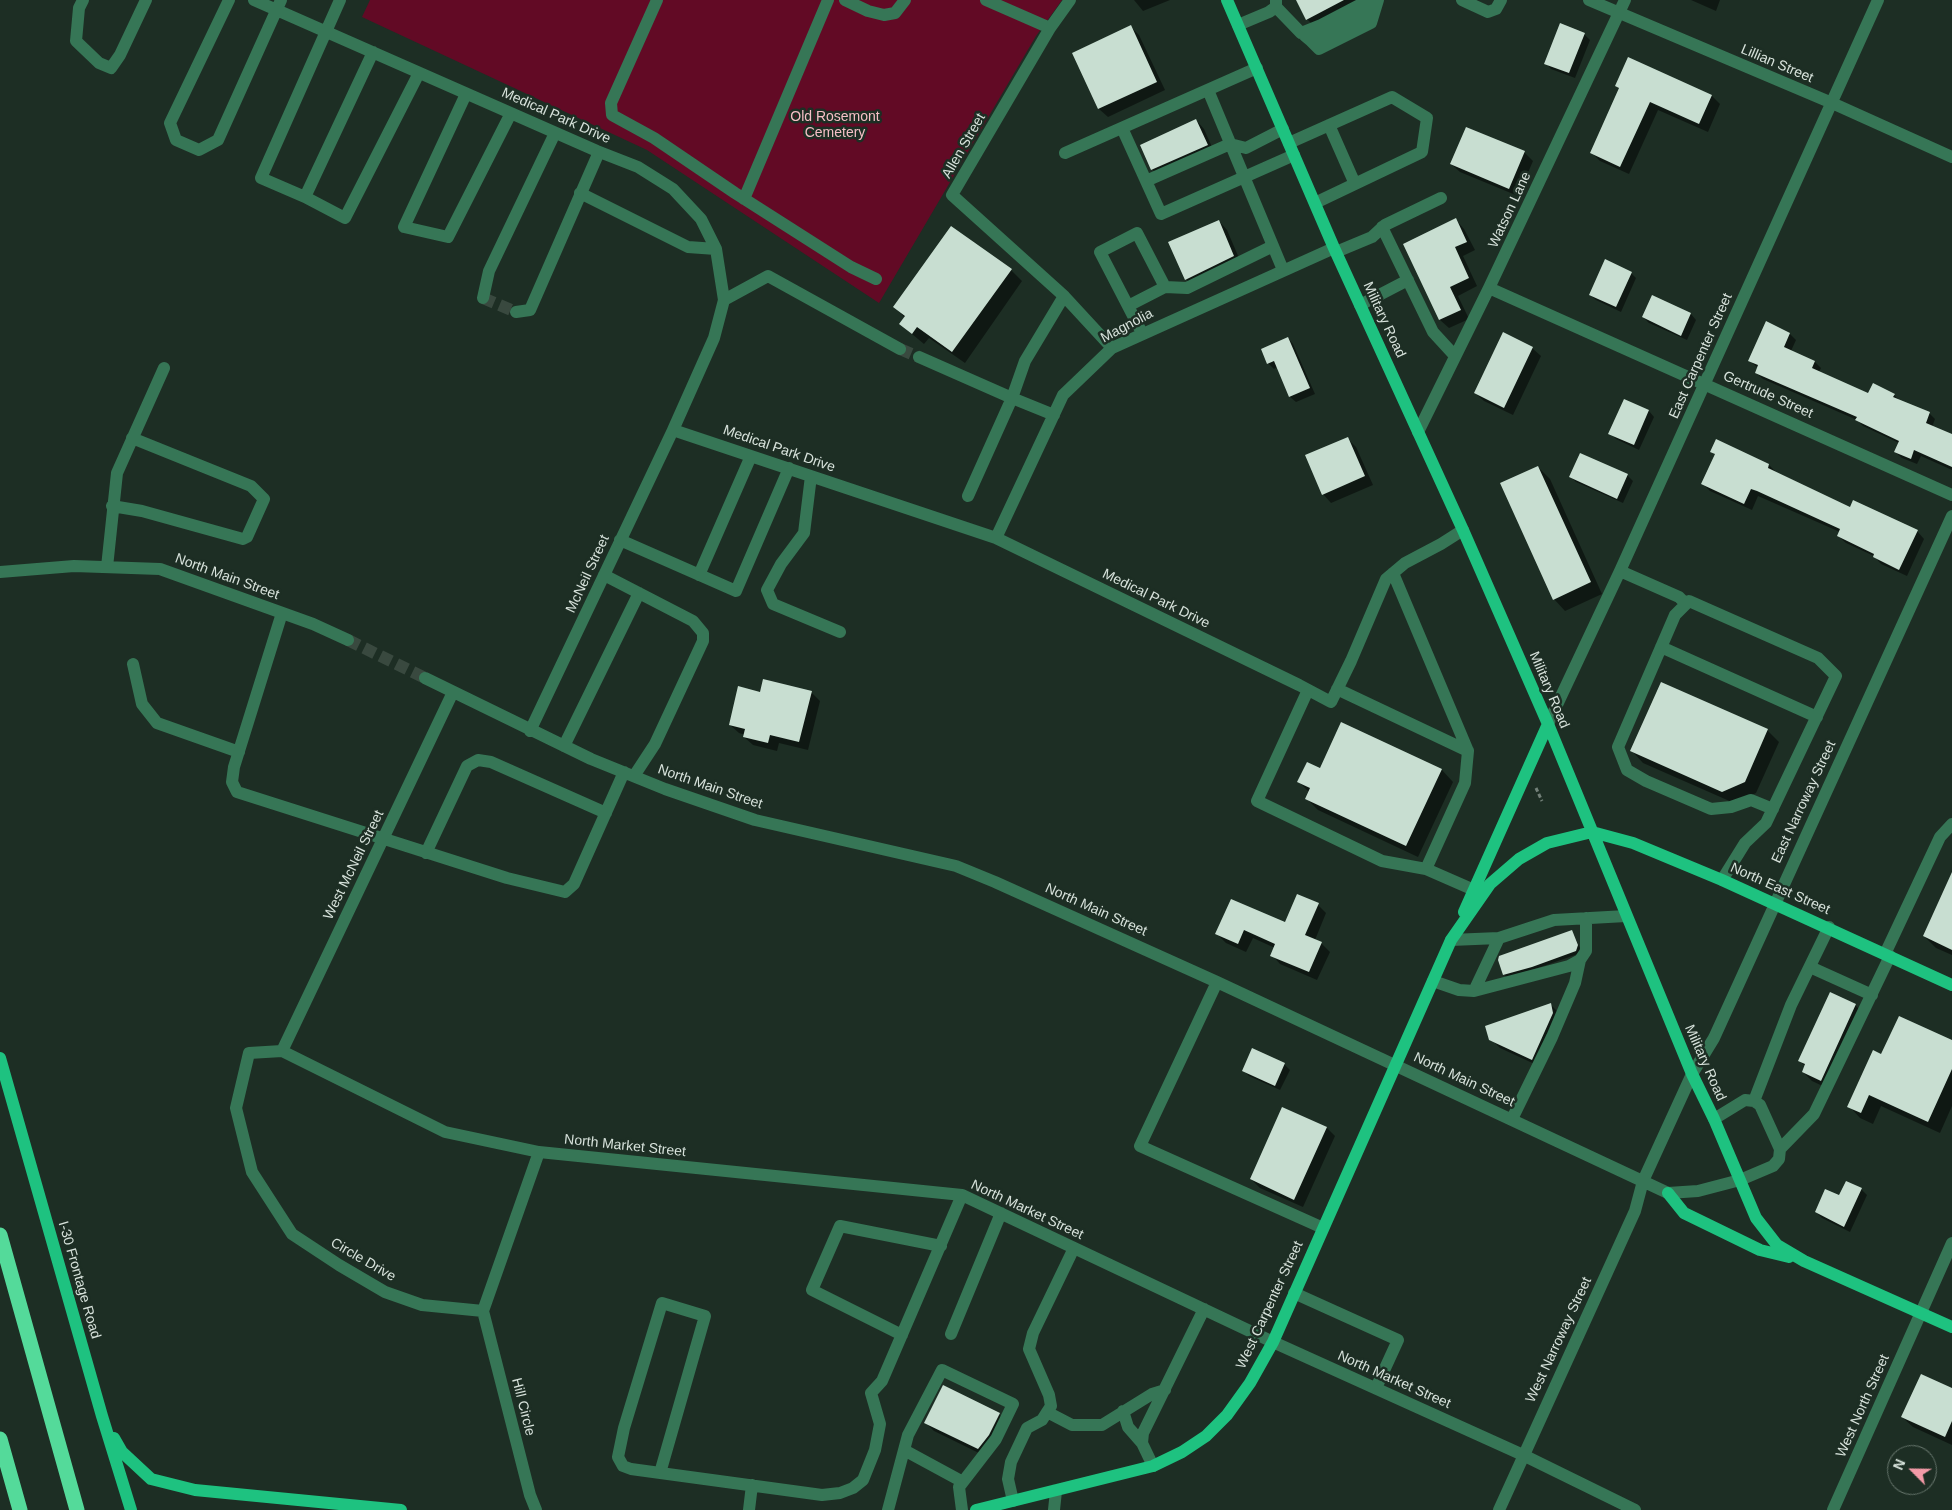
<!DOCTYPE html>
<style>
body{margin:0}
#map{position:relative;width:1952px;height:1510px;overflow:hidden;background:#1d2e24;font-family:Helvetica,sans-serif}
canvas{display:block}
.north{position:absolute;left:1887px;top:1445px;width:50px;height:50px;box-sizing:border-box;background:#1d2e24;border:1px solid #67766d;border-radius:50%;rotate:293deg;font-size:14px;font-weight:700;line-height:20px;text-align:center;color:#d7e2db}
.north::after{content:'';display:block;margin:auto;width:18px;height:22px;background:#f39aa7;clip-path:polygon(50% 0,100% 100%,50% 72%,0 100%)}
</style>
<div id="map">
<canvas width="1952" height="1510"></canvas>
<div class="north">N</div>
</div>
<script>
const context = document.querySelector('canvas').getContext('2d');
context.lineJoin = 'round';
function fill(path, color) {
  context.fillStyle = color;
  context.fill(path, 'evenodd');
}
function toPath(rows) {
  const path = new Path2D();
  for (const r of rows) {
    path.moveTo(r[0], r[1]);
    for (let i = 2; i < r.length; i += 2) path.lineTo(r[i], r[i + 1]);
  }
  return path;
}
function trace(path, color, width, dash) {
  context.strokeStyle = color;
  context.lineWidth = width;
  context.lineCap = dash ? 'butt' : 'round';
  context.setLineDash(dash || []);
  context.stroke(path);
}
function label(font, color, halo, rows, align = 'center') {
  context.font = font + ' Helvetica,sans-serif';
  context.lineWidth = 5;
  context.setLineDash([]);
  context.textBaseline = 'middle';
  context.strokeStyle = halo;
  context.fillStyle = color;
  for (const [text, x, y, turn = 0] of rows) {
    context.save();
    context.translate(x, y);
    context.rotate((+turn || 0) * Math.PI / 180);
    context.textAlign = isNaN(turn) ? turn : align;
    if (halo) context.strokeText(text, 0, 0);
    context.fillText(text, 0, 0);
    context.restore();
  }
}
fill(toPath([
 [370,0,1062,0,1036,36,879,303,647,150,362,17]
]), '#620a25');
fill(toPath([
 [1134,0,1170,0,1143,11],
 [1297,0,1358,0,1316,28,1307,19],
 [1691,0,1720,0,1716,11],
 [1130,26,1139,35,1165,90,1108,117,1099,109,1073,53],
 [1584,34,1590,40,1575,78,1551,69,1546,63],
 [1629,59,1712,96,1720,104,1708,132,1658,110,1629,174,1600,161,1591,152,1620,90,1617,86],
 [1196,120,1204,129,1215,154,1161,178,1152,169],
 [1524,152,1533,161,1518,196,1460,172,1451,164],
 [1456,220,1464,229,1475,250,1463,256,1477,286,1458,296,1469,319,1449,328,1440,320,1405,244],
 [1219,221,1227,230,1242,265,1194,287,1186,279],
 [1011,270,1022,281,965,363,929,338,924,344,900,324,905,318,895,307],
 [1631,273,1636,278,1621,312,1596,300,1590,295],
 [1653,297,1691,314,1696,320,1687,340,1649,323,1643,317],
 [1790,334,1796,340,1791,351,1815,362,1821,368,1819,372,1868,395,1894,395,1900,401,1929,413,1935,419,1932,427,1952,436,1952,470,1921,456,1917,464,1902,458,1895,452,1899,443,1863,426,1857,420,1763,379,1756,373,1758,368,1750,361],
 [1288,338,1293,344,1315,394,1296,402,1290,397,1277,367,1274,369,1268,363],
 [1532,348,1541,356,1513,415,1484,401,1475,393],
 [1625,400,1649,411,1654,417,1639,450,1616,439,1610,433],
 [1347,438,1356,447,1373,485,1331,503,1323,494],
 [1712,451,1769,465,1776,472,1851,509,1917,531,1924,539,1907,576,1881,564,1874,556,1846,543,1838,536,1840,532,1758,496,1752,510,1710,491,1703,484,1716,455],
 [1538,467,1550,479,1602,594,1565,611,1554,599],
 [1627,475,1633,481,1623,503,1576,482,1571,477],
 [811,692,820,701,808,750,779,743,777,751,753,745,744,737,745,735,739,733,730,725,761,693],
 [1767,730,1779,742,1756,793,1734,803,1643,763,1632,751],
 [1320,770,1442,770,1453,782,1418,857,1318,810,1307,799,1309,792,1299,782],
 [1952,875,1952,955,1936,948,1924,936],
 [1318,905,1326,913,1315,940,1321,943,1330,952,1317,980,1280,964,1272,955,1275,948,1253,938,1246,952,1226,943,1217,934,1286,923],
 [1572,931,1580,948,1578,954,1535,969,1506,977,1504,974],
 [1550,1004,1559,1013,1541,1067,1500,1048,1491,1039],
 [1855,1005,1864,1014,1829,1089,1812,1081,1803,1072,1806,1067,1800,1061],
 [1952,1042,1952,1106,1940,1133,1881,1106,1873,1124,1860,1118,1849,1106,1882,1056],
 [1284,1064,1290,1070,1280,1090,1249,1076,1244,1071],
 [1327,1128,1335,1136,1303,1207,1260,1188,1251,1179],
 [1861,1189,1867,1195,1850,1232,1822,1218,1816,1212,1840,1197],
 [1952,1389,1952,1445,1913,1427,1902,1417],
 [999,1414,1007,1423,987,1457,934,1431,925,1422]
]), '#0007');
fill(toPath([
 [1296,0,1344,0,1306,20],
 [1560,23,1585,33,1569,73,1544,64],
 [1131,25,1157,82,1098,109,1072,53],
 [1628,57,1712,95,1699,124,1650,102,1620,167,1590,153,1619,88,1615,86],
 [1196,119,1208,145,1151,170,1140,145],
 [1466,127,1525,151,1509,189,1450,164],
 [1456,218,1467,242,1455,247,1469,278,1450,287,1461,310,1439,320,1403,244],
 [1219,220,1234,256,1185,280,1168,242],
 [951,226,1012,269,952,352,917,327,912,334,899,324,905,316,893,307],
 [1605,259,1632,272,1616,307,1589,295],
 [1652,295,1691,313,1681,336,1642,317],
 [1766,321,1790,333,1784,347,1815,361,1812,368,1868,393,1873,383,1895,394,1893,397,1930,412,1926,423,1952,434,1952,467,1914,450,1911,459,1894,452,1899,441,1855,420,1857,417,1755,373,1758,365,1748,361],
 [1503,332,1533,347,1504,408,1474,393],
 [1288,337,1310,388,1289,397,1274,361,1267,364,1261,349],
 [1624,399,1649,410,1634,445,1608,434],
 [1348,437,1365,476,1322,495,1305,455],
 [1716,439,1769,464,1768,468,1850,507,1853,500,1918,530,1899,570,1873,557,1874,554,1837,536,1840,529,1757,491,1751,489,1744,504,1701,484,1715,454,1710,452],
 [1580,453,1628,474,1617,499,1569,477],
 [1538,466,1591,582,1553,600,1500,483],
 [763,679,812,691,799,742,770,735,768,743,743,737,745,729,729,725,738,686,760,692],
 [1661,682,1768,729,1745,782,1722,792,1630,751],
 [1341,722,1442,769,1406,846,1305,799,1310,788,1297,782,1307,762,1320,768],
 [1952,872,1952,950,1923,936],
 [1297,894,1319,903,1305,935,1322,942,1309,972,1270,956,1275,944,1244,930,1238,944,1215,934,1231,899,1285,922],
 [1572,930,1578,945,1576,951,1532,967,1503,975,1498,960,1499,956],
 [1830,992,1856,1004,1821,1081,1802,1072,1805,1064,1798,1061],
 [1551,1003,1553,1013,1532,1060,1489,1040,1485,1026],
 [1899,1016,1952,1040,1952,1069,1928,1122,1869,1095,1861,1113,1847,1107,1873,1050,1881,1054],
 [1252,1048,1285,1063,1275,1086,1242,1071],
 [1282,1107,1327,1127,1294,1200,1250,1179],
 [1846,1181,1862,1188,1844,1227,1815,1212,1825,1189,1839,1195],
 [1921,1374,1952,1388,1952,1421,1945,1437,1901,1417],
 [943,1385,1000,1413,989,1435,978,1449,924,1423]
]), '#c8ded1');
trace(toPath([
 [483,298,516,312],
 [900,349,919,357],
 [348,640,425,678]
]), '#39493f', 12, [12, 6]);
trace(toPath([
 [1536,788,1542,801]
]), '#738179', 3, [4, 2.5]);
trace(toPath([
 [83,0,79,8,76,41,99,63,111,68,120,55,146,0],
 [229,0,170,123,176,140,199,150,218,140,281,0],
 [254,0,597,151,638,167,673,189,701,219,716,249,724,300,714,338,673,430,996,538,1299,685,1331,702,1351,661,1386,579,1405,563,1441,544,1463,530],
 [657,0,611,103,612,115,654,138,735,193,851,267,876,279],
 [845,0,868,11,884,15,895,13,905,0],
 [986,0,1050,28],
 [1070,0,1050,28,952,195,1064,296,1112,348],
 [1276,0,1276,7,1301,33,1321,25,1369,0],
 [1462,0,1488,12,1496,9,1501,0],
 [1589,0,1832,103,1952,157],
 [1238,25,1269,12,1276,7],
 [1305,36,1311,41,1367,14,1369,2],
 [1311,41,1319,49,1371,23,1378,0],
 [373,52,305,197,345,218,419,73],
 [1208,90,1283,270],
 [466,94,404,227,448,237,511,113],
 [1329,125,1355,184],
 [1122,128,1161,214,1294,155],
 [1289,143,1392,97,1427,118,1422,152,1315,203],
 [1065,153,1257,68],
 [1146,181,1230,144,1246,148,1283,129],
 [580,193,688,247,716,249],
 [305,197,261,178,340,0],
 [744,199,828,0],
 [1382,227,1433,332,1455,356],
 [1336,252,1372,237,1385,225,1441,198],
 [1489,288,1952,495],
 [483,298,489,271,555,133],
 [724,300,768,276,900,349],
 [1360,305,1408,280],
 [1128,306,1165,287,1187,288,1273,246],
 [516,312,530,310,599,152],
 [1142,333,1100,252,1137,233,1165,287],
 [919,357,1012,398,1025,361,1064,296],
 [1418,432,1489,288,1625,0],
 [811,476,804,533,781,564,767,590,773,604,840,632],
 [968,496,1012,398,1054,415],
 [112,506,142,511,243,539,247,537,264,499,251,486,132,438],
 [996,538,1063,395,1112,348,1334,248],
 [620,540,736,591,789,468],
 [107,567,117,473,164,368],
 [1620,571,1679,597,1686,604],
 [0,572,74,566,160,569,313,624,348,640],
 [1393,573,1468,751],
 [604,575,693,621,703,633,703,641,655,744,634,776],
 [699,575,751,456],
 [282,613,234,767,232,782,237,792,507,878,565,892,574,884,624,772],
 [1661,647,1817,717],
 [133,664,142,704,157,723,239,752],
 [425,678,591,759,665,789,755,820,956,866,995,882,1217,982,1668,1193,1698,1191,1740,1180,1773,1166,1779,1159,1780,1149,1760,1105,1754,1101,1745,1100,1714,1119],
 [1308,690,1257,801,1382,861,1426,869,1465,783,1468,751,1337,689],
 [1548,724,1620,571,1878,0],
 [530,731,673,430],
 [564,746,639,593],
 [426,853,467,766,478,760,491,762,606,813],
 [1426,869,1474,890],
 [1722,880,1745,843,1766,823,1836,676,1818,658,1689,601,1675,615,1618,747,1627,770,1646,781,1711,809,1731,807,1751,800,1773,809],
 [1451,940,1499,938,1554,920,1626,916],
 [1885,954,1940,837,1952,824],
 [1810,967,1872,995],
 [1433,981,1459,990,1474,991,1499,938],
 [1217,982,1140,1146,1323,1228],
 [1474,991,1569,966,1580,960,1586,951,1586,918],
 [282,1051,453,692],
 [1754,1101,1791,1005,1829,927],
 [1512,1119,1552,1037,1575,983,1580,960],
 [1780,1149,1814,1114,1890,956],
 [1294,1293,1398,1340,1376,1388],
 [483,1311,422,1305,385,1292,339,1265,292,1234,252,1172,236,1108,249,1053,282,1051,445,1132,539,1152,962,1195,1273,1342,1523,1455,1635,1510],
 [483,1311,530,1495,536,1510],
 [483,1311,539,1152],
 [951,1334,1001,1213],
 [902,1335,812,1290,840,1226,941,1246],
 [1123,1411,1128,1427,1142,1443,1153,1466],
 [1047,1412,1072,1425,1102,1425,1152,1394,1165,1390],
 [1142,1443,1143,1433,1204,1309],
 [904,1450,963,1482],
 [660,1473,705,1316,662,1303,624,1428,618,1457,623,1466,631,1469,822,1495,840,1493,853,1488,863,1480,875,1450,880,1424,871,1393,882,1381,962,1195],
 [1013,1501,1008,1479,1011,1462,1027,1428,1042,1420,1051,1406,1049,1395,1029,1349,1033,1333,1074,1248],
 [749,1510,752,1485],
 [888,1510,908,1435,942,1370,1013,1404,996,1439,959,1487,962,1510],
 [1054,1510,1056,1491],
 [1499,1510,1635,1211,1643,1181,1692,1074,1714,1038,1952,516],
 [1833,1510,1952,1243]
]), '#367656', 12);
trace(toPath([
 [1227,0,1334,248,1463,530,1548,724,1692,1074,1714,1119,1756,1218,1777,1245,1804,1261,1952,1327],
 [1464,912,1548,724],
 [0,1058,102,1416,131,1510],
 [1668,1193,1684,1213,1760,1250,1789,1257],
 [114,1438,122,1452,151,1479,195,1490,401,1510],
 [976,1510,1153,1466,1182,1452,1206,1436,1227,1415,1250,1383,1273,1342,1451,940,1490,884,1519,859,1547,843,1592,832,1633,843,1722,880,1952,985]
]), '#1ec280', 12);
trace(toPath([
 [0,1235,77,1510],
 [0,1439,20,1510]
]), '#54da9a', 15);
label('14px', '#d7e2db', '#1d2e24', [
 ["Lillian Street",1777,64,23],
 ["Medical Park Drive",556,116,24],
 ["Allen Street",964,146,-60],
 ["Watson Lane",1510,210,-65],
 ["Military Road",1384,320,65],
 ["Magnolia",1127,326,-28],
 ["East Carpenter Street",1701,356,-66],
 ["Gertrude Street",1768,395,24],
 ["Medical Park Drive",779,449,19],
 ["McNeil Street",588,574,-65],
 ["North Main Street",227,577,20],
 ["Medical Park Drive",1156,599,26],
 ["Military Road",1549,690,67],
 ["North Main Street",710,787,19],
 ["East Narroway Street",1804,802,-65],
 ["West McNeil Street",354,865,-64],
 ["North East Street",1780,889,24],
 ["North Main Street",1096,910,24],
 ["Military Road",1705,1063,66],
 ["North Main Street",1464,1080,25],
 ["North Market Street",625,1146,6],
 ["North Market Street",1027,1210,25],
 ["Circle Drive",363,1260,30],
 ["I-30 Frontage Road",79,1280,74],
 ["West Carpenter Street",1270,1305,-65],
 ["West Narroway Street",1559,1340,-65],
 ["North Market Street",1394,1380,24],
 ["West North Street",1863,1406,-66],
 ["Hill Circle",523,1407,76]
]);
label('14px', '#f6bfc6', '#1d2e24', [
 ["Old Rosemont",835,117],
 ["Cemetery",835,133]
]);
</script>
